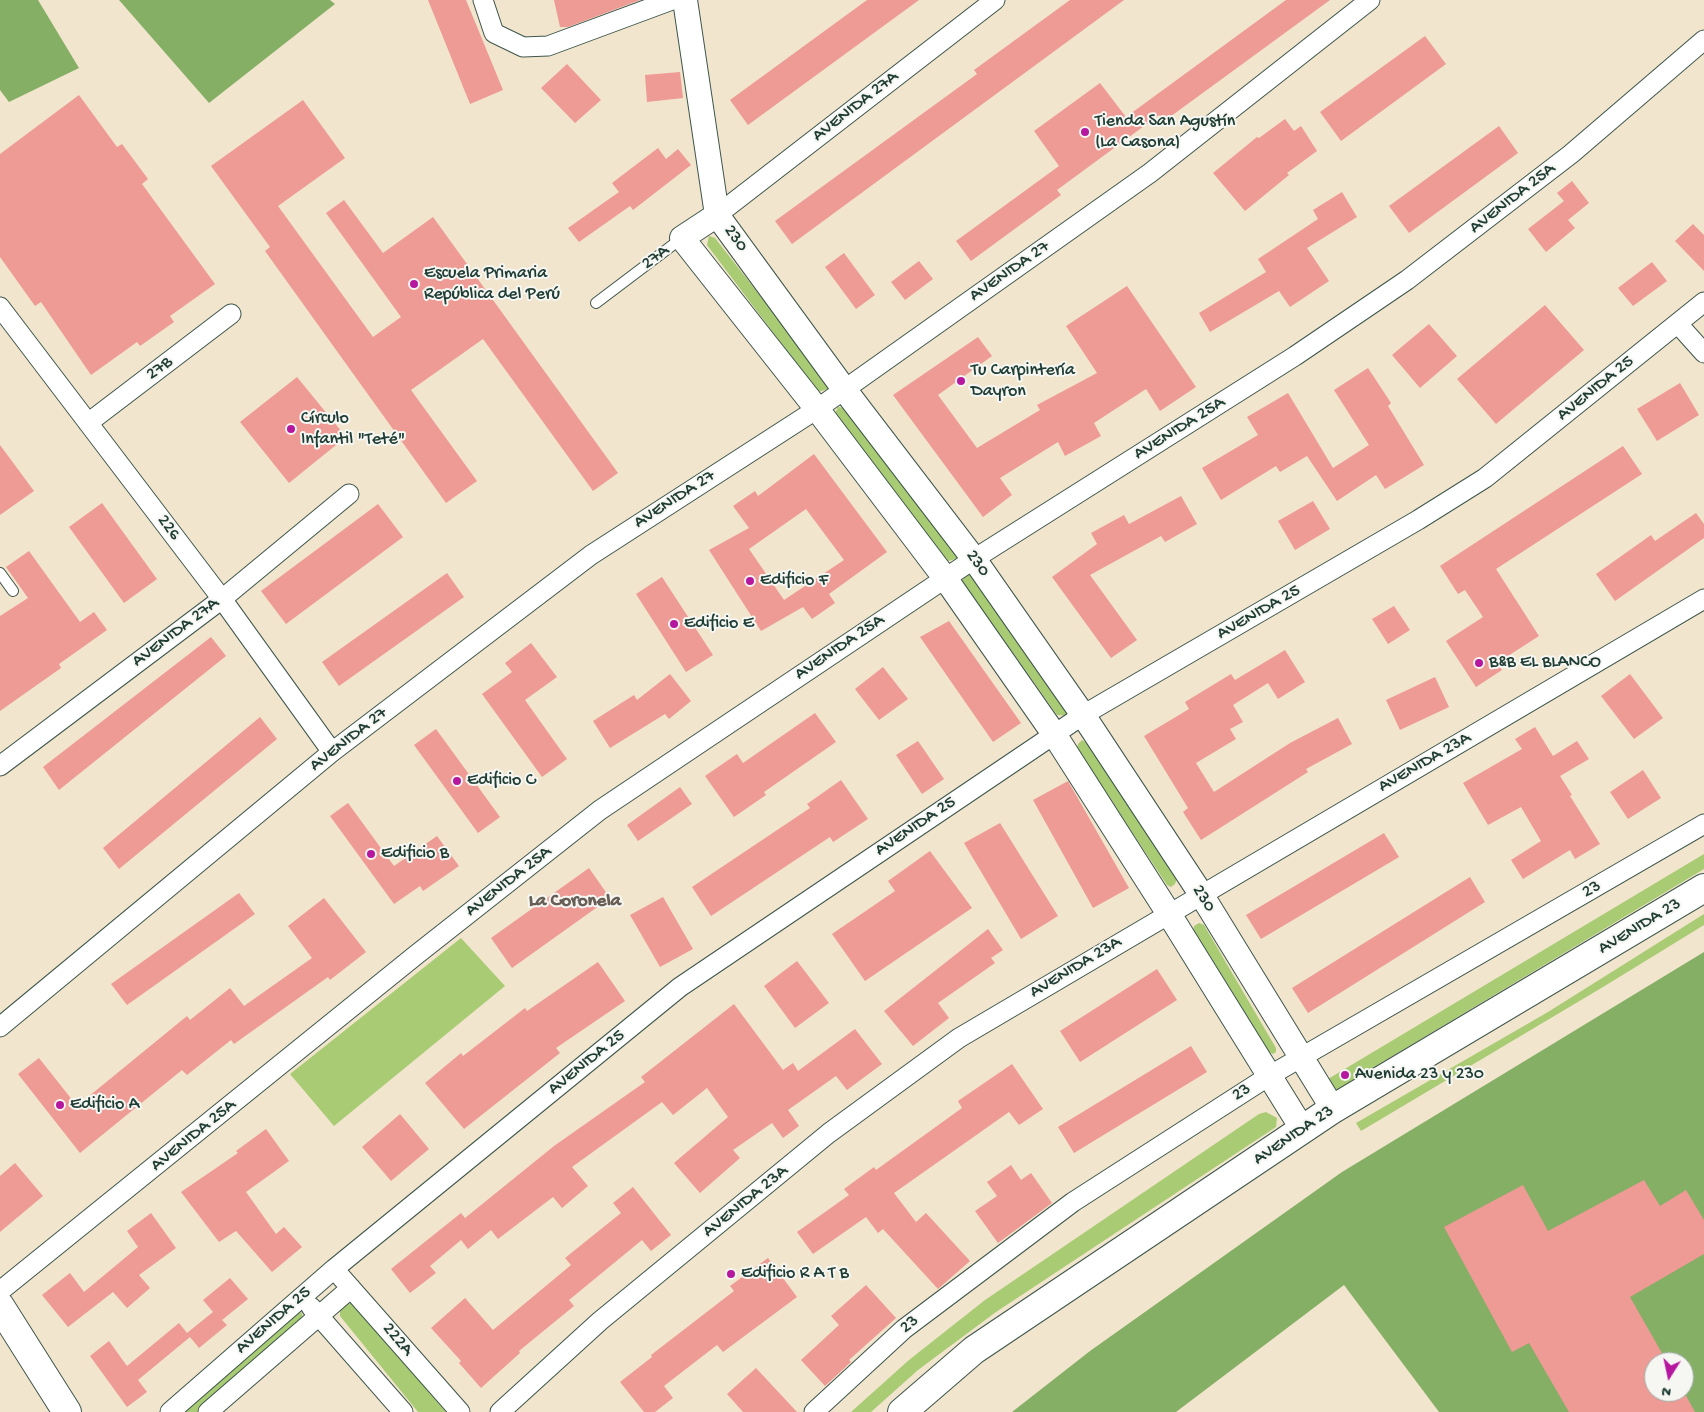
<!DOCTYPE html>
<meta charset="utf-8">
<style>
body{margin:0}
#map{position:relative;width:1704px;height:1412px;overflow:hidden;background:#f1e5cd;font-family:"Gochi Hand",sans-serif}
canvas{display:block}
.north{position:absolute;left:1644px;top:1352px;width:50px;height:50px;box-sizing:border-box;background:#f6f6f2;border:1px solid #a0aca6;border-radius:50%;rotate:190deg;font-size:14px;font-weight:700;line-height:20px;text-align:center;color:#1f3d34}
.north::after{content:'';display:block;margin:auto;width:18px;height:22px;background:#b5179e;clip-path:polygon(50% 0,100% 100%,50% 72%,0 100%)}
</style>
<div id="map">
<canvas width="1704" height="1412"></canvas>
<div class="north">N</div>
</div>
<script>
const context = document.querySelector('canvas').getContext('2d');
context.lineJoin = 'round';
function fill(path, color) {
  context.fillStyle = color;
  context.fill(path, 'evenodd');
}
function toPath(rows) {
  const path = new Path2D();
  for (const r of rows) {
    path.moveTo(r[0], r[1]);
    for (let i = 2; i < r.length; i += 2) path.lineTo(r[i], r[i + 1]);
  }
  return path;
}
function trace(path, color, width, dash) {
  context.strokeStyle = color;
  context.lineWidth = width;
  context.lineCap = dash ? 'butt' : 'round';
  context.setLineDash(dash || []);
  context.stroke(path);
}
function label(font, color, halo, rows, align = 'center') {
  context.font = font + ' "Gochi Hand",sans-serif';
  context.lineWidth = 4;
  context.setLineDash([]);
  context.textBaseline = 'middle';
  context.strokeStyle = halo;
  context.fillStyle = color;
  for (const [text, x, y, turn = 0] of rows) {
    context.save();
    context.translate(x, y);
    context.rotate((+turn || 0) * Math.PI / 180);
    context.textAlign = isNaN(turn) ? turn : align;
    if (halo) context.strokeText(text, 0, 0);
    context.fillText(text, 0, 0);
    context.restore();
  }
}
fill(toPath([
 [709,236,715,238,829,384,828,389,818,392,707,245],
 [838,407,845,408,957,556,956,559,948,561,834,415],
 [966,573,970,574,1069,709,1067,716,1057,715,962,581],
 [1082,740,1087,743,1177,878,1175,884,1171,887,1167,885,1077,749,1078,744],
 [1704,854,1704,869,1336,1090,1328,1079],
 [1704,914,1704,925,1603,987,1361,1131,1356,1123,1548,1012],
 [1199,923,1204,925,1276,1048,1276,1052,1273,1054,1269,1052,1193,931,1194,926],
 [461,938,505,986,334,1126,290,1074],
 [1266,1112,1277,1118,1276,1127,996,1312,918,1370,871,1412,851,1412,909,1360,985,1300,1259,1114],
 [346,1302,353,1303,446,1412,418,1412,340,1316,340,1308],
 [298,1311,302,1313,303,1320,197,1412,177,1412]
]), '#a9cb74');
fill(toPath([
 [0,0,38,0,79,68,9,102,0,90],
 [119,0,330,0,335,4,209,103],
 [1704,952,1704,1412,1439,1412,1344,1285,1176,1412,1012,1412,1090,1351,1342,1172],
 [1654,1362,1684,1362,1684,1392,1654,1392]
]), '#86af66');
fill(toPath([
 [428,0,466,0,503,90,470,104],
 [554,0,640,0,568,27,560,27],
 [867,0,919,0,748,125,730,100],
 [1070,0,1124,0,792,244,775,221,977,74,974,70],
 [1286,0,1330,0,1163,122,1159,115,1057,190,1061,195,971,261,956,241,1059,166,1034,131,1100,83,1126,117],
 [1425,36,1446,64,1341,141,1320,112],
 [567,64,601,100,575,123,541,88],
 [680,72,683,98,647,102,645,75],
 [79,95,117,147,122,144,148,179,142,184,215,284,170,316,174,322,140,346,137,342,91,375,41,302,35,306,0,257,0,154],
 [303,100,345,158,278,206,373,337,401,317,326,213,344,200,383,253,433,217,618,473,593,491,483,339,411,390,477,481,446,503,265,251,270,247,211,166],
 [1285,119,1294,131,1301,126,1317,151,1287,173,1289,175,1245,211,1213,173,1257,137,1259,138],
 [1499,126,1518,153,1409,233,1389,206],
 [658,148,666,159,678,149,691,165,633,210,630,206,579,242,568,228,619,192,612,183],
 [1572,181,1589,203,1568,220,1575,228,1546,252,1528,229,1564,201,1557,193],
 [1342,192,1357,217,1307,248,1329,281,1290,307,1279,291,1210,332,1199,313,1266,272,1258,259,1318,219,1313,210],
 [1693,224,1704,235,1704,271,1675,241],
 [844,253,875,295,856,309,825,267],
 [919,261,933,279,905,300,891,282],
 [1652,262,1667,281,1633,306,1618,288],
 [1127,286,1196,387,1160,411,1146,389,1094,423,1101,436,1065,456,1058,442,1000,478,1012,495,983,517,893,395,978,337,992,356,938,395,977,448,1040,410,1037,405,1097,373,1066,326],
 [1545,305,1584,350,1496,424,1457,379],
 [1429,324,1457,356,1420,388,1392,355],
 [1368,368,1391,403,1388,406,1424,465,1385,489,1376,475,1337,501,1307,456,1280,472,1276,466,1221,500,1202,468,1258,435,1247,417,1288,393,1333,468,1369,445,1334,390],
 [297,377,346,437,289,483,240,422],
 [1680,383,1699,415,1657,441,1637,409],
 [0,445,34,491,0,515],
 [1623,446,1642,474,1496,569,1539,636,1497,663,1502,670,1476,687,1446,641,1483,617,1465,590,1458,594,1440,566],
 [814,454,887,552,829,594,835,603,812,619,803,607,761,631,709,550,749,528,733,506,755,491,758,496],
 [806,509,844,560,784,600,749,549],
 [1181,496,1197,524,1165,542,1161,536,1090,575,1137,640,1111,658,1052,577,1097,544,1091,533,1124,515,1129,524],
 [1313,501,1330,529,1295,550,1278,521],
 [102,503,157,579,124,603,69,527],
 [378,504,403,537,286,624,261,591],
 [1696,513,1704,524,1704,538,1615,601,1596,574,1651,535,1655,541],
 [29,551,80,622,94,612,107,630,59,664,61,668,0,711,0,616,28,598,6,567],
 [447,573,464,597,339,686,322,662],
 [662,577,713,655,686,672,636,594],
 [1394,606,1410,630,1388,644,1372,619],
 [949,621,1021,723,993,742,920,637],
 [211,637,226,656,59,790,43,767],
 [531,643,557,677,525,700,567,759,542,777,482,694,512,672,505,663],
 [1285,650,1305,682,1278,699,1268,683,1233,705,1243,722,1230,729,1236,739,1196,763,1214,792,1290,743,1338,718,1352,744,1306,769,1308,772,1201,840,1183,812,1188,808,1144,736,1189,709,1185,702,1231,674,1235,680],
 [883,667,908,699,879,720,855,689],
 [670,674,691,701,669,719,665,714,610,748,593,721,634,695,637,700],
 [1630,674,1663,718,1634,739,1601,696],
 [1435,677,1449,707,1400,730,1386,700],
 [815,713,836,742,764,792,766,795,734,817,705,776,737,754,743,763],
 [260,717,277,739,119,869,103,848],
 [1535,727,1553,756,1577,741,1589,759,1560,776,1572,795,1570,796,1600,844,1575,859,1570,850,1523,879,1511,860,1541,841,1521,807,1488,825,1463,783,1522,749,1515,739],
 [436,729,500,817,478,833,414,745],
 [918,741,944,779,922,794,896,755],
 [1643,770,1661,798,1628,819,1610,792],
 [841,780,868,819,833,842,830,837,711,916,692,887,810,808,807,804],
 [1068,781,1129,888,1093,908,1033,800],
 [680,787,692,804,638,841,627,825],
 [348,803,394,866,437,836,459,866,423,891,420,886,394,904,330,816],
 [1000,823,1058,916,1021,939,964,843],
 [1384,833,1399,857,1261,939,1246,915],
 [930,851,972,908,865,981,832,934,895,891,888,881],
 [589,868,610,898,512,968,491,938],
 [1470,877,1485,902,1308,1013,1292,988],
 [239,893,255,914,127,1005,111,984],
 [663,897,693,949,660,967,630,915],
 [324,898,366,952,330,980,328,977,234,1044,231,1040,187,1075,182,1070,80,1153,18,1074,39,1058,77,1106,187,1016,190,1020,230,988,244,1006,312,958,288,926],
 [988,929,1003,950,991,958,995,963,938,1003,949,1018,913,1046,884,1011],
 [797,961,829,1003,795,1028,764,986],
 [598,962,625,1001,556,1048,560,1053,464,1129,425,1083,461,1053,463,1056,525,1008,527,1011],
 [1157,969,1177,1000,1080,1062,1060,1031],
 [734,1004,783,1070,793,1063,798,1071,855,1029,882,1064,847,1090,836,1076,788,1110,799,1126,783,1138,772,1123,733,1150,740,1158,700,1193,674,1163,728,1117,707,1088,673,1115,662,1102,572,1167,588,1186,562,1208,553,1197,498,1239,491,1230,468,1249,461,1240,430,1266,436,1273,410,1293,391,1269,461,1213,465,1218,554,1146,645,1082,641,1077],
 [1191,1046,1207,1072,1074,1153,1058,1127],
 [1012,1064,1043,1109,1019,1125,1009,1112,894,1193,916,1222,926,1213,970,1261,938,1289,883,1229,878,1233,866,1217,813,1254,797,1232,849,1195,844,1189,874,1167,876,1170,962,1108,958,1101],
 [400,1114,429,1149,391,1181,362,1147],
 [266,1129,289,1161,246,1192,276,1234,284,1227,302,1247,272,1272,236,1231,219,1242,181,1192,238,1153,236,1151],
 [15,1163,43,1196,0,1232,0,1176],
 [1011,1165,1021,1180,1031,1173,1052,1203,998,1243,975,1211,997,1196,987,1182],
 [1644,1180,1660,1206,1686,1190,1704,1220,1704,1254,1630,1297,1667,1362,1654,1362,1654,1392,1684,1392,1695,1412,1569,1412,1529,1343,1512,1352,1444,1227,1523,1185,1548,1231],
 [633,1187,671,1235,651,1251,642,1240,569,1300,574,1306,519,1351,520,1353,481,1388,459,1363,461,1361,431,1328,465,1298,493,1330,571,1265,565,1258,621,1213,613,1203],
 [151,1213,176,1248,139,1275,150,1288,127,1308,113,1292,68,1327,42,1295,70,1273,84,1292,138,1247,127,1231],
 [768,1258,797,1297,723,1352,717,1345,664,1386,673,1398,655,1412,644,1412,620,1382,652,1357,651,1355,734,1291,730,1286],
 [230,1278,248,1299,222,1320,227,1325,199,1348,190,1337,138,1380,147,1392,127,1407,90,1356,109,1341,127,1366,179,1323,187,1333,213,1312,203,1300],
 [866,1285,896,1318,849,1360,851,1362,825,1386,801,1360,839,1325,831,1316],
 [756,1368,797,1412,743,1412,727,1394]
]), '#ee9a95');
const service = toPath([
 [596,303,682,238],
 [0,573,13,591]
]);
const minor = toPath([
 [483,0,494,33,523,47,548,46,672,0],
 [717,215,995,0],
 [0,307,222,599,332,752],
 [1678,324,1704,353],
 [88,423,231,314],
 [0,766,222,599,349,494],
 [0,1027,332,752,591,555,817,409,1150,173,1370,0],
 [334,1269,460,1412],
 [0,1291,416,955,600,810,974,559,1295,356,1407,280,1571,154,1704,40],
 [311,1307,403,1412],
 [170,1412,334,1269,680,987,1083,715,1418,520,1485,478,1704,302],
 [208,1412,351,1288],
 [500,1412,600,1321,829,1133,959,1038,1704,599],
 [814,1412,904,1329,1073,1202,1269,1076,1704,824]
]);
const tertiary = toPath([
 [685,0,717,215,844,389,974,559,1083,715,1201,894,1333,1109],
 [717,215,682,238,817,409,945,578,1054,734,1169,914,1303,1130]
]);
const secondary = toPath([
 [0,1306,67,1412]
]);
const primary = toPath([
 [902,1412,974,1350,1333,1109,1704,888]
]);
trace(service, '#3e564b', 12);
trace(minor, '#3e564b', 21);
trace(tertiary, '#3e564b', 26);
trace(secondary, '#3e564b', 30);
trace(primary, '#3e564b', 30);
trace(service, '#fff', 10);
trace(minor, '#fff', 19);
trace(tertiary, '#fff', 24);
trace(secondary, '#fff', 28);
trace(primary, '#fff', 28);
for (const [x, y, r, color] of [
 [1085,132,5,"#b5179e"],
 [414,284,5,"#b5179e"],
 [961,381,5,"#b5179e"],
 [291,429,5,"#b5179e"],
 [750,581,5,"#b5179e"],
 [674,624,5,"#b5179e"],
 [1479,663,5,"#b5179e"],
 [457,781,5,"#b5179e"],
 [371,854,5,"#b5179e"],
 [1345,1075,5,"#b5179e"],
 [60,1105,5,"#b5179e"],
 [731,1274,5,"#b5179e"]
]) {
  const dot = new Path2D();
  dot.arc(x, y, r, 0, 2 * Math.PI);
  context.fillStyle = color;
  context.fill(dot);
  trace(dot, '#f6f6f2', 2);
}
label('18px', '#1f3d34', '#f6f6f2', [
 ["AVENIDA 27A",856,107,-38],
 ["AVENIDA 25A",1513,199,-38],
 ["230",735,239,54],
 ["27A",656,258,-37],
 ["AVENIDA 27",1010,272,-35],
 ["27B",160,369,-37],
 ["AVENIDA 25",1596,389,-39],
 ["AVENIDA 25A",1180,429,-32],
 ["AVENIDA 27",675,500,-33],
 ["226",168,528,53],
 ["230",977,564,54],
 ["AVENIDA 25",1259,613,-30],
 ["AVENIDA 27A",176,633,-37],
 ["AVENIDA 25A",840,648,-34],
 ["AVENIDA 27",349,740,-38],
 ["AVENIDA 23A",1425,763,-30],
 ["AVENIDA 25",916,827,-34],
 ["AVENIDA 25A",509,882,-38],
 ["23",1592,890,-30],
 ["230",1203,899,58],
 ["AVENIDA 23",1640,927,-31],
 ["AVENIDA 23A",1076,968,-31],
 ["AVENIDA 25",587,1063,-39],
 ["23",1242,1093,-33],
 ["AVENIDA 25A",194,1136,-39],
 ["AVENIDA 23",1294,1136,-34],
 ["AVENIDA 23A",746,1202,-39],
 ["AVENIDA 25",274,1321,-41],
 ["23",910,1325,-39],
 ["222A",397,1340,49]
]);
label('18px', '#1f3d34', '#f6f6f2', [
 ["Tienda San Agustín",1095,122],
 ["(La Casona)",1095,143],
 ["Escuela Primaria",424,274],
 ["República del Perú",424,295],
 ["Tu Carpintería",971,371],
 ["Dayron",971,392],
 ["Círculo",301,419],
 ["Infantil \"Teté\"",301,440],
 ["Edificio F",760,581],
 ["Edificio E",684,624],
 ["B&B EL BLANCO",1489,663],
 ["Edificio C",467,781],
 ["Edificio B",381,854],
 ["Avenida 23 y 230",1355,1075],
 ["Edificio A",70,1105],
 ["Edificio R A T B",741,1274]
], 'left');
label('bold 19px', '#675e56', '#f6f6f2', [
 ["La Coronela",575,902]
]);
</script>
